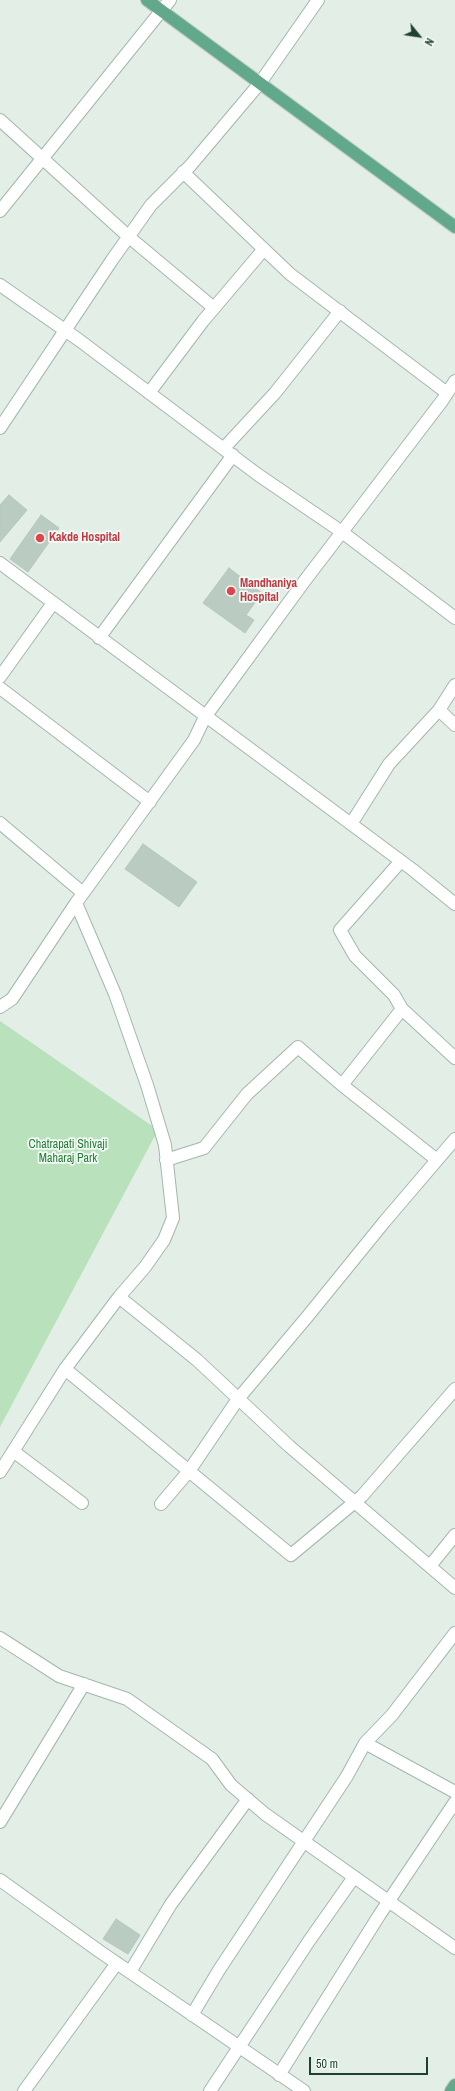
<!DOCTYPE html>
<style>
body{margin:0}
#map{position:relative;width:455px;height:2091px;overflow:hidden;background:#e2eee6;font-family:"Archivo Narrow",sans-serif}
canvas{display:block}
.north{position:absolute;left:399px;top:16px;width:40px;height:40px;-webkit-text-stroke:3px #f3faf5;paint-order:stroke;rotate:120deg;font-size:11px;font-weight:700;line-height:16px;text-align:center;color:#1f4132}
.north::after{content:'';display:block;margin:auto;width:14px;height:18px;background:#1f4132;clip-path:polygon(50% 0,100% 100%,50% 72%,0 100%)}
.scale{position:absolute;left:309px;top:2057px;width:119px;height:18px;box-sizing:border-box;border:2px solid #1f4132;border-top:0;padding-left:5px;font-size:12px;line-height:14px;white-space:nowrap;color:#1f4132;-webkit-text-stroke:3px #f3faf5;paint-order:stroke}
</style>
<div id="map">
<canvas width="455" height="2091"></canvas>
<div class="north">N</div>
<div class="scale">50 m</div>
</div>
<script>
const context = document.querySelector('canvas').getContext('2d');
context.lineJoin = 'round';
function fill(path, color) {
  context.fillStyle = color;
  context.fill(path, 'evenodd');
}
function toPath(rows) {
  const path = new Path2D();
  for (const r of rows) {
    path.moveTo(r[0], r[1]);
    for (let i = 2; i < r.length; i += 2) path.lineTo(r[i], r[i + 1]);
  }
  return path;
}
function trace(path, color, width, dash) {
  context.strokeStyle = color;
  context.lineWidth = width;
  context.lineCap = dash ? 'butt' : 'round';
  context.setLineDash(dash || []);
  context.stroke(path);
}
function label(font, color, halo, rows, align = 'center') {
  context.font = font + ' "Archivo Narrow",sans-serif';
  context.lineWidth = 3.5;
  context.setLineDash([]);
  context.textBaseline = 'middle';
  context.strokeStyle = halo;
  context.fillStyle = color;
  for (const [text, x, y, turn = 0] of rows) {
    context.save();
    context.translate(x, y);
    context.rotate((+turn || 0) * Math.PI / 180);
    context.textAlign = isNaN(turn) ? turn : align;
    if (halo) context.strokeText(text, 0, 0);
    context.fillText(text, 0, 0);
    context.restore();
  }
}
fill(toPath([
 [0,1021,158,1130,0,1427]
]), '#b8e1bc');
const building = toPath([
 [9,495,27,510,0,542,0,505,9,495],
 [41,515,59,528,28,572,10,559,41,515],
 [229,568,262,593,246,615,254,620,245,633,203,603,229,568],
 [143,844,197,882,179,907,125,869,143,844],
 [116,1919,140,1935,128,1954,103,1939,116,1919]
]);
fill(building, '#baccc1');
trace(building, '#b3c8bc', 1);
const minor = toPath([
 [0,120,129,237,214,308],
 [183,172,290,274,447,393],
 [0,211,170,0],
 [0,285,79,340,257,474,342,532,455,618],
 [455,381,442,401,306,579,205,717,194,740,76,903,115,994,147,1085,165,1145,173,1218,164,1240,145,1267,119,1297,197,1360,289,1446,455,1588],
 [149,393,203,321,264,249],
 [0,428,112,260,151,205,190,166,260,83,318,0],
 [224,448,275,393,340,311],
 [0,563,413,870,455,904],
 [99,638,233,455],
 [0,677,53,603],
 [0,688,150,802],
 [439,710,455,725],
 [0,823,83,893],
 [351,824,389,764,439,710,455,685],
 [401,861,340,930,355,956,394,995,402,1009,455,1058],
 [0,1007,12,999,76,903],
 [342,1085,402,1009],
 [166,1160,204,1148,247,1094,298,1047,342,1085,437,1160],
 [65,1369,291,1555,362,1496,455,1389],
 [13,1451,82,1503],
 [0,1472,65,1369,119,1297],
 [161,1504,189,1471,238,1399,307,1317,385,1221,455,1139],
 [430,1566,455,1535],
 [0,1638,59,1676,127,1699,212,1759,231,1785,265,1814,455,1948],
 [365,1743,392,1715,455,1633],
 [0,1822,84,1684],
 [0,1880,99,1951,304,2091],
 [130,1972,171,1904,248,1799],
 [192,2015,219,1970,347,1776,365,1743,455,1792],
 [279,2075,380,1914,455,1802],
 [24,2091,117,1963],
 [210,2091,309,1941,354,1877]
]);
const major = toPath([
 [147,0,455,227],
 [451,2091,455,2085]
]);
trace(minor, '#a4b7ac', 14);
trace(major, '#c0cac6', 14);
trace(minor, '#fff', 12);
trace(major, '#61a98a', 12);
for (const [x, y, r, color] of [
 [40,538,5,"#e0444e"],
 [231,591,5,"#e0444e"]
]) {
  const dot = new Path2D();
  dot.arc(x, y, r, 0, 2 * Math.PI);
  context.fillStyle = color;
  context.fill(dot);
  trace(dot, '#f3faf5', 1.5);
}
label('bold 12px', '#be3a42', '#f3faf5', [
 ["Kakde Hospital",49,538],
 ["Mandhaniya",240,584],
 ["Hospital",240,598]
], 'left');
label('12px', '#257d37', '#f3faf5', [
 ["Chatrapati Shivaji",68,1145],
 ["Maharaj Park",68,1159]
]);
</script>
